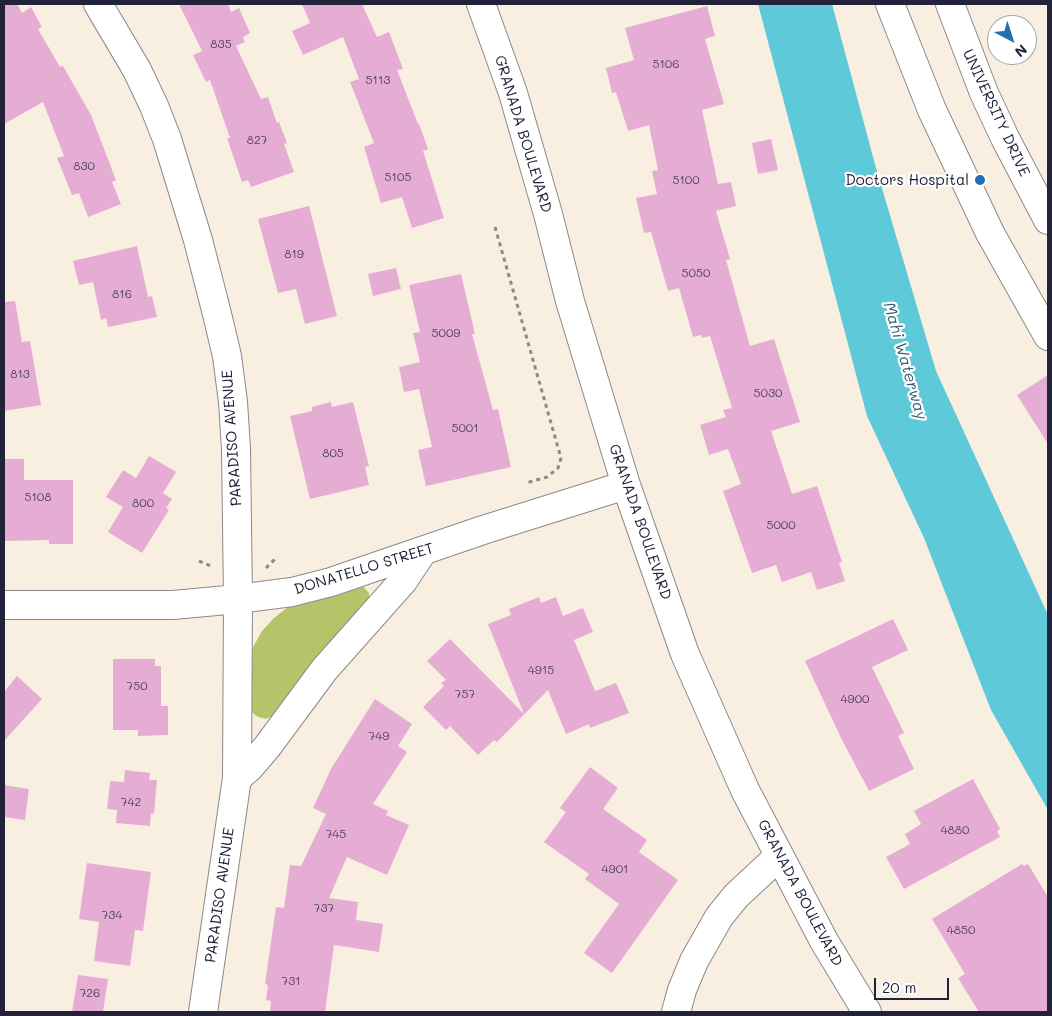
<!DOCTYPE html>
<style>
body{margin:0}
#map{position:relative;width:1052px;height:1016px;overflow:hidden;background:#f9efe1;font-family:Mali,sans-serif}
canvas{display:block}
.frame{position:absolute;inset:0;border:5px solid #22223b;pointer-events:none}
.north{position:absolute;left:987px;top:15px;width:50px;height:50px;box-sizing:border-box;background:#fff;border:1px solid #a7a7b1;border-radius:50%;rotate:140deg;font-size:14px;font-weight:700;line-height:20px;text-align:center;color:#22223b}
.north::after{content:'';display:block;margin:auto;width:18px;height:22px;background:#1f6fb2;clip-path:polygon(50% 0,100% 100%,50% 72%,0 100%)}
.scale{position:absolute;left:874px;top:978px;width:75px;height:22px;box-sizing:border-box;border:2px solid #22223b;border-top:0;padding-left:6px;font-size:15px;line-height:18px;white-space:nowrap;color:#22223b;-webkit-text-stroke:4px #fff;paint-order:stroke}
</style>
<div id="map">
<canvas width="1052" height="1016"></canvas>
<div class="frame"></div>
<div class="north">N</div>
<div class="scale">20 m</div>
</div>
<script>
const context = document.querySelector('canvas').getContext('2d');
context.lineJoin = 'round';
function fill(path, color) {
  context.fillStyle = color;
  context.fill(path, 'evenodd');
}
function toPath(rows) {
  const path = new Path2D();
  for (const r of rows) {
    path.moveTo(r[0], r[1]);
    for (let i = 2; i < r.length; i += 2) path.lineTo(r[i], r[i + 1]);
  }
  return path;
}
function trace(path, color, width, dash) {
  context.strokeStyle = color;
  context.lineWidth = width;
  context.lineCap = dash ? 'butt' : 'round';
  context.setLineDash(dash || []);
  context.stroke(path);
}
function label(font, color, halo, rows, align = 'center') {
  context.font = font + ' Mali,sans-serif';
  context.lineWidth = 4.5;
  context.setLineDash([]);
  context.textBaseline = 'middle';
  context.strokeStyle = halo;
  context.fillStyle = color;
  for (const [text, x, y, turn = 0] of rows) {
    context.save();
    context.translate(x, y);
    context.rotate((+turn || 0) * Math.PI / 180);
    context.textAlign = isNaN(turn) ? turn : align;
    if (halo) context.strokeText(text, 0, 0);
    context.fillText(text, 0, 0);
    context.restore();
  }
}
fill(toPath([
 [362,585,369,593,369,601,277,714,266,719,258,717,250,711,248,665,253,647,262,631,274,618,288,607,352,586]
]), '#b4c569');
fill(toPath([
 [758,4,832,4,876,168,936,371,1048,615,1048,810,991,710,924,538,867,416]
]), '#5ec9d8');
fill(toPath([
 [4,4,17,4,22,13,31,7,42,27,38,29,60,67,63,66,91,115,116,180,112,182,121,204,88,217,79,193,72,195,57,158,64,156,43,102,4,124],
 [179,4,228,4,231,12,239,8,250,33,243,37,245,42,236,46,261,99,268,97,277,123,279,122,287,143,284,144,294,172,251,187,248,180,242,182,227,138,230,138,210,80,206,82,193,55,202,51],
 [302,4,362,4,377,37,389,32,403,69,397,70,418,124,419,124,428,149,423,151,444,218,412,228,402,197,381,203,364,147,374,143,350,82,359,79,343,37,303,55,292,31,310,23],
 [707,6,715,36,705,39,724,104,702,110,718,184,731,182,736,206,716,211,730,259,726,260,750,346,774,339,800,422,771,431,792,494,817,486,842,562,839,563,845,581,817,590,811,572,782,582,776,565,752,573,723,491,741,484,728,449,709,455,700,425,726,417,723,410,732,408,710,336,702,338,701,335,693,337,679,288,668,291,651,232,644,233,636,198,657,194,652,171,658,170,649,125,628,131,616,92,612,93,606,68,634,60,625,28],
 [771,139,778,170,758,174,752,143],
 [309,206,337,316,305,324,296,289,278,293,258,219],
 [137,246,148,297,152,296,157,317,108,327,106,318,101,320,93,282,79,285,73,261],
 [396,268,401,289,373,296,368,274],
 [461,274,475,334,472,334,493,410,498,409,511,467,426,486,418,450,432,447,419,389,404,392,399,367,420,362,413,333,420,332,409,285],
 [15,301,22,342,30,341,41,405,4,411,4,302],
 [1048,375,1048,444,1017,395],
 [331,402,332,407,353,402,369,466,365,467,369,485,310,499,290,416,312,411,312,407],
 [149,456,176,472,163,493,172,499,166,508,169,510,142,553,108,532,123,507,106,497,123,470,136,478],
 [4,459,24,459,24,480,73,480,73,544,49,544,49,540,4,541],
 [539,597,541,603,556,597,563,616,583,608,593,632,574,640,595,691,616,683,629,713,590,728,589,724,566,734,548,690,497,742,494,740,478,755,450,726,446,730,423,707,444,686,441,683,446,680,427,661,450,639,524,714,488,624,511,615,509,609],
 [893,619,908,650,872,667,904,733,898,736,914,769,869,791,841,738,805,661],
 [113,659,155,659,155,666,161,666,161,706,168,706,168,735,138,736,138,730,113,730],
 [17,676,42,699,4,741,4,692],
 [375,699,412,724,398,746,407,752,373,804,388,811,386,815,409,825,387,875,347,857,329,898,358,902,356,920,383,924,379,952,334,945,325,1012,270,1012,271,1001,266,1000,268,985,265,984,276,907,284,908,290,865,301,866,326,814,313,808,331,769],
 [590,767,618,788,603,809,647,840,639,852,678,880,612,973,584,953,619,904,585,879,589,874,544,842,566,812,560,808],
 [125,770,150,773,149,780,157,780,154,814,151,813,150,826,116,823,117,810,107,809,110,781,124,782],
 [973,779,1000,829,997,831,1000,837,904,889,886,857,910,844,905,834,921,824,914,811],
 [4,785,29,789,25,820,4,817],
 [87,863,151,872,143,931,135,930,130,966,94,961,99,922,79,919],
 [1022,864,1024,866,1028,864,1048,897,1048,1012,979,1012,958,978,965,974,932,919],
 [78,975,108,979,103,1012,72,1012]
]), '#e5add3');
const minor = toPath([
 [98,4,137,70,154,106,167,139,198,240,217,314,227,356,233,402,236,449,238,599,237,778,203,1012],
 [481,4,513,93,548,214,570,301,626,485,685,654,745,790,824,941,867,1012],
 [890,4,932,110,990,233,1048,336],
 [950,4,984,93,1005,138,1048,220],
 [4,605,173,605,238,599,292,592,331,582,483,530,626,485],
 [237,778,249,768,267,747,324,670,403,581,423,551],
 [676,1012,682,990,694,961,719,917,736,896,779,856]
]);
trace(minor, '#8e888e', 30);
trace(toPath([
 [495,227,561,458,558,468,547,477,526,483],
 [199,561,211,566],
 [266,568,276,558]
]), '#8e888e', 3, [4, 4]);
trace(minor, '#fff', 28);
for (const [x, y, r, color] of [
 [980,180,6,"#1f6fb2"]
]) {
  const dot = new Path2D();
  dot.arc(x, y, r, 0, 2 * Math.PI);
  context.fillStyle = color;
  context.fill(dot);
  trace(dot, '#fff', 2);
}
label('12px', '#534561', null, [
 ["835",221,44],
 ["5106",666,64],
 ["5113",378,80],
 ["827",257,140],
 ["830",84,166],
 ["5105",398,177],
 ["5100",686,180],
 ["819",294,254],
 ["5050",696,273],
 ["816",122,294],
 ["5009",446,333],
 ["813",20,374],
 ["5030",768,393],
 ["5001",465,428],
 ["805",333,453],
 ["5108",38,497],
 ["800",143,503],
 ["5000",781,525],
 ["4915",541,670],
 ["750",137,686],
 ["757",465,694],
 ["4900",855,699],
 ["749",379,736],
 ["742",131,802],
 ["4880",955,830],
 ["745",336,834],
 ["4901",615,869],
 ["737",324,908],
 ["734",112,915],
 ["4850",961,930],
 ["731",291,981],
 ["726",90,993]
]);
label('15px', '#22223b', '#fff', [
 ["UNIVERSITY DRIVE",996,113,65],
 ["GRANADA BOULEVARD",523,134,73],
 ["PARADISO AVENUE",232,438,-94],
 ["GRANADA BOULEVARD",640,522,71],
 ["DONATELLO STREET",364,569,-17],
 ["GRANADA BOULEVARD",800,893,62],
 ["PARADISO AVENUE",220,895,-82]
]);
label('15px', '#22223b', '#fff', [
 ["Doctors Hospital",969,180]
], 'right');
label('italic 16px', '#375c72', '#fff', [
 ["Mahi Waterway",905,361,74]
]);
</script>
